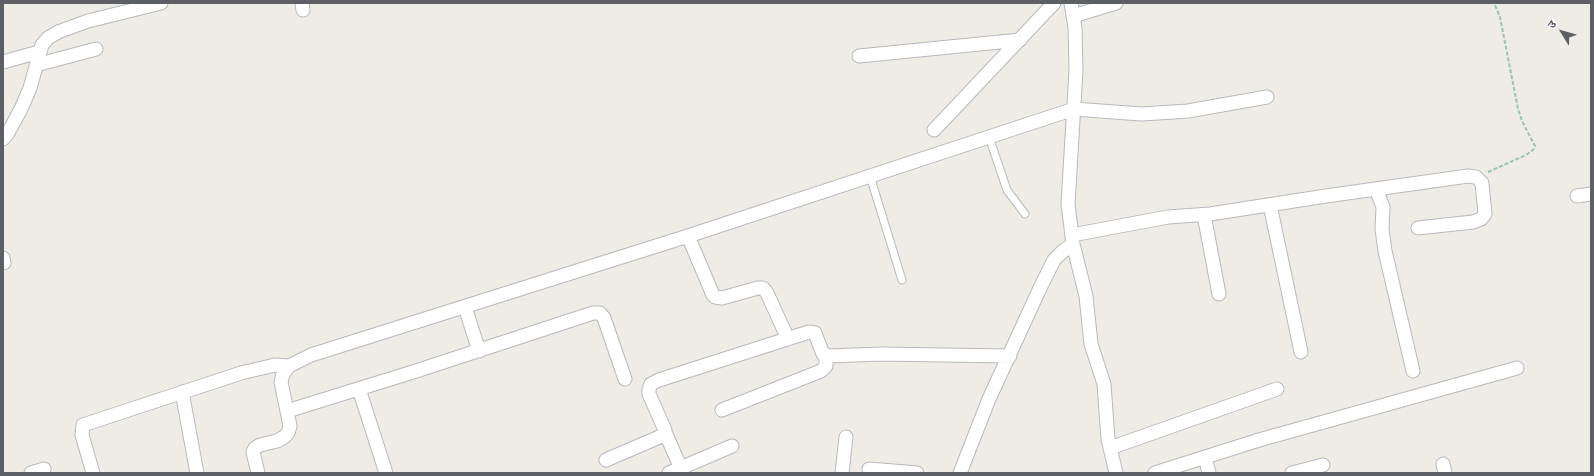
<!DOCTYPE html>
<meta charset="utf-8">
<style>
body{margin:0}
#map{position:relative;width:1594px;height:476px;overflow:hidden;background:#eeece4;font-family:Signika,"Noto Sans Devanagari",sans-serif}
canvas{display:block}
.frame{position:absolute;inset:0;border:4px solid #5c5f64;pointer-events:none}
.north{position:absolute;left:1542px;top:12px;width:40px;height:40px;-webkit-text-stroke:3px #fff;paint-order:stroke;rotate:307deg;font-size:11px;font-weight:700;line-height:16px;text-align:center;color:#5c5f64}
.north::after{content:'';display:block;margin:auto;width:14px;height:18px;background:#5c5f64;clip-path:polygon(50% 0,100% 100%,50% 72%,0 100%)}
</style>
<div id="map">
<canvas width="1594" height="476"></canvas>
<div class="frame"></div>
<div class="north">उ</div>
</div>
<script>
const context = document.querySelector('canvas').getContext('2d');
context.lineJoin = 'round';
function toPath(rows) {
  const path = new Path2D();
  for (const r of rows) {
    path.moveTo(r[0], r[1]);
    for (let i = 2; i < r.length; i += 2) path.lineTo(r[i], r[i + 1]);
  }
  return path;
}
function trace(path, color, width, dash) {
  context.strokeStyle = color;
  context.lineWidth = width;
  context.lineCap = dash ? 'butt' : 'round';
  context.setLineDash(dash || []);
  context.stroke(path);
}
const service = toPath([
 [989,137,1007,190,1025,214],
 [870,176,902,280]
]);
const minor = toPath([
 [302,3,303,10],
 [1071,3,1075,28,1076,70,1068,204,1073,244,1086,296,1091,344,1104,384,1108,439,1116,473],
 [1073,16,1116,3],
 [859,56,1020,40],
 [3,62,39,52],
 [36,65,96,49],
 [934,130,1054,3],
 [3,139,8,133,21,109,30,88,42,45,48,38,58,32,88,21,161,3],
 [1376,189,1383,207,1382,229,1385,251,1413,371],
 [1577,196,1591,194],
 [1270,205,1301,352],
 [1204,215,1219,294],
 [1072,235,1168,217,1210,214,1326,196,1468,176,1476,177,1482,183,1485,214,1481,219,1473,222,1418,228],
 [688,236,713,295,715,297,722,298,758,288,763,288,767,293,788,339],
 [3,258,4,263],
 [465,307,479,351],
 [359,389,386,473],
 [182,392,197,473],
 [722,410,821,371,826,366,826,356],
 [287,411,413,372,593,313,600,313,604,318,625,379],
 [665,432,683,473],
 [1110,448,1277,389],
 [1205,457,1209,473],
 [606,460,664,435,665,430,649,394,649,389,651,384,659,380,809,332,815,333,816,336,823,354,829,356,880,354,1010,356],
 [1443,464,1445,473],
 [869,469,917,473],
 [31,473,44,469],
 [93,473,82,435,83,425,241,373,275,365,289,366],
 [258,473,253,452,255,448,260,445,277,441,284,437,288,433,290,426,281,382,283,374,289,366,311,355,688,236,1074,109,1141,114,1158,113,1188,111,1267,97],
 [669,473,732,446],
 [842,473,846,437],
 [960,473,989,399,1041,286,1054,260,1062,252,1073,244],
 [1155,473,1259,440,1517,368],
 [1292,473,1323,465]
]);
trace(service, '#b6b9bd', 9);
trace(minor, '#b6b9bd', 15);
trace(toPath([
 [1488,172,1526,155,1533,150,1535,146,1522,121,1518,109,1500,17,1494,3]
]), '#9ac5a7', 2, [4, 2]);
trace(service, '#fff', 7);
trace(minor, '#fff', 13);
</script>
